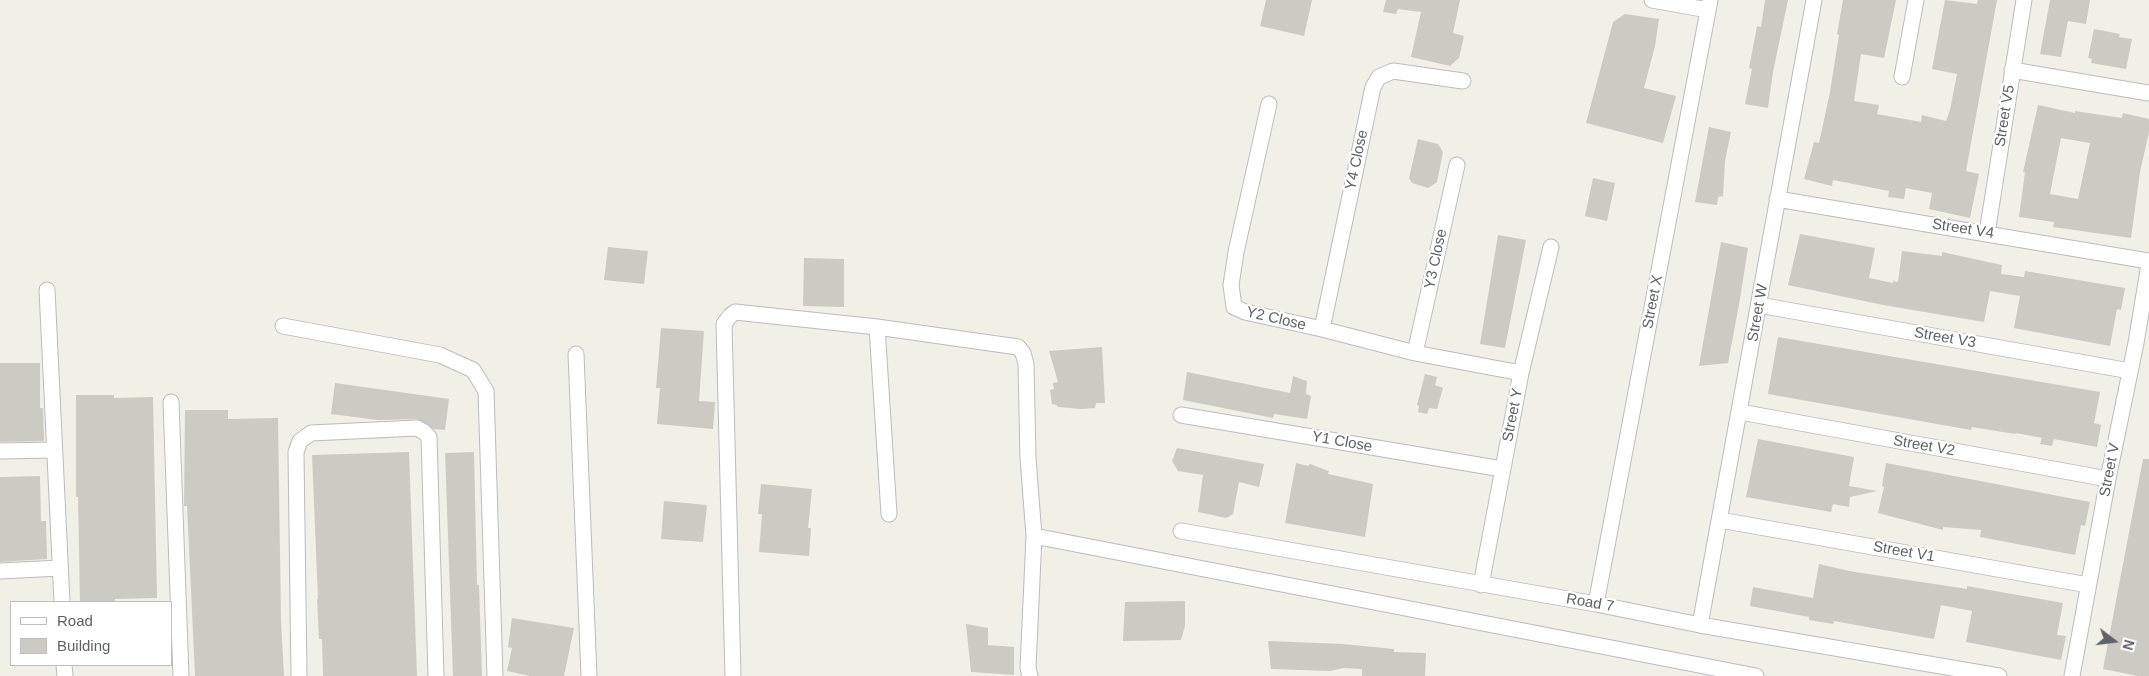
<!DOCTYPE html>
<style>
body{margin:0}
#map{position:relative;width:2149px;height:676px;overflow:hidden;background:#f1efe6;font-family:Arial,sans-serif}
canvas{display:block}
.legend{position:absolute;left:10px;top:601px;width:162px;height:65px;box-sizing:border-box;background:#fff;border:1px solid #bfc0c3;margin:0;padding:6px 9px;list-style:none;font-size:15px;color:#5e6268}
.legend li{display:flex;align-items:center;gap:10px;height:25px}
.legend b{width:25px;border:1px solid #bfc0c3}
.north{position:absolute;left:2089px;top:616px;width:50px;height:50px;-webkit-text-stroke:4px #fff;paint-order:stroke;rotate:105deg;font-size:14px;font-weight:700;line-height:20px;text-align:center;color:#5e6268}
.north::after{content:'';display:block;margin:auto;width:18px;height:22px;background:#5e6268;clip-path:polygon(50% 0,100% 100%,50% 72%,0 100%)}
</style>
<div id="map">
<canvas width="2149" height="676"></canvas>
<ul class="legend">
<li><b style="height:6px;background:#fff"></b>Road</li>
<li><b style="height:14px;background:#cdcac3"></b>Building</li>
</ul>
<div class="north">N</div>
</div>
<script>
const context = document.querySelector('canvas').getContext('2d');
context.lineJoin = 'round';
function fill(path, color) {
  context.fillStyle = color;
  context.fill(path, 'evenodd');
}
function toPath(rows) {
  const path = new Path2D();
  for (const r of rows) {
    path.moveTo(r[0], r[1]);
    for (let i = 2; i < r.length; i += 2) path.lineTo(r[i], r[i + 1]);
  }
  return path;
}
function trace(path, color, width, dash) {
  context.strokeStyle = color;
  context.lineWidth = width;
  context.lineCap = dash ? 'butt' : 'round';
  context.setLineDash(dash || []);
  context.stroke(path);
}
function label(font, color, halo, rows, align = 'center') {
  context.font = font + ' Arial,sans-serif';
  context.lineWidth = 4.5;
  context.setLineDash([]);
  context.textBaseline = 'middle';
  context.strokeStyle = halo;
  context.fillStyle = color;
  for (const [text, x, y, turn = 0] of rows) {
    context.save();
    context.translate(x, y);
    context.rotate((+turn || 0) * Math.PI / 180);
    context.textAlign = isNaN(turn) ? turn : align;
    if (halo) context.strokeText(text, 0, 0);
    context.fillText(text, 0, 0);
    context.restore();
  }
}
fill(toPath([
 [1266,0,1312,0,1304,36,1260,26],
 [1386,0,1460,0,1453,33,1464,36,1459,58,1450,66,1411,57,1421,12,1398,9,1396,14,1383,12],
 [1765,0,1788,0,1773,72,1768,108,1745,104,1752,69,1749,68,1755,37,1757,26,1761,27],
 [1843,0,1896,0,1884,58,1861,54,1854,101,1879,105,1877,114,1921,122,1922,115,1946,121,1950,110,1957,74,1932,69,1945,0,1977,4,1978,0,1997,0,1966,171,1979,174,1970,218,1929,209,1932,193,1906,188,1904,199,1888,197,1889,191,1833,180,1832,186,1804,179,1814,142,1819,143,1830,92,1839,35,1837,34],
 [2050,0,2090,0,2086,24,2068,21,2061,57,2040,54],
 [1625,14,1659,19,1655,46,1644,88,1676,96,1663,143,1586,123,1613,22],
 [2094,29,2120,34,2119,37,2132,39,2126,69,2091,63,2092,59,2088,58],
 [2038,105,2075,113,2075,111,2122,118,2123,113,2149,119,2149,132,2140,172,2131,238,2053,227,2054,222,2019,217,2025,172,2023,172],
 [2061,138,2090,143,2078,199,2050,194],
 [1709,127,1731,132,1725,161,1723,196,1718,197,1717,205,1695,202],
 [1418,139,1438,144,1443,152,1437,182,1428,188,1412,183,1409,178],
 [1593,178,1615,183,1607,221,1585,216],
 [1800,234,1875,248,1869,278,1893,283,1893,281,1898,282,1902,251,1942,256,1942,252,2002,265,2001,274,2024,277,2025,271,2125,288,2121,310,2117,309,2110,346,2014,328,2020,296,1990,291,1984,322,1883,305,1788,285],
 [1498,235,1526,240,1505,348,1480,344],
 [1721,242,1748,248,1740,299,1728,363,1699,366],
 [608,247,648,251,644,284,604,280],
 [804,258,844,259,844,307,803,306],
 [661,328,704,331,699,401,715,402,713,429,657,424,660,388,656,388],
 [1778,337,2100,392,2094,423,2101,425,2097,447,2054,439,2052,446,2040,444,2042,438,2016,433,2015,434,1972,427,1971,430,1768,394],
 [1102,347,1105,403,1096,403,1095,408,1081,409,1058,407,1057,405,1052,404,1050,390,1054,389,1053,383,1058,382,1049,351],
 [0,363,40,363,40,408,43,408,44,441,0,442],
 [1187,372,1290,393,1293,376,1307,381,1306,394,1311,396,1307,419,1274,414,1273,418,1183,400],
 [1425,374,1437,377,1435,385,1443,388,1437,409,1429,408,1427,414,1418,412,1419,406,1417,405],
 [335,383,449,399,445,430,434,429,417,419,378,420,331,414],
 [76,395,114,395,114,398,153,397,157,598,115,599,115,602,80,602,78,497,76,497],
 [185,410,228,410,228,419,278,418,281,620,284,676,195,676,187,506,184,506],
 [1758,439,1854,457,1849,486,1877,491,1850,497,1849,507,1833,504,1831,512,1746,497],
 [1177,448,1264,464,1259,487,1239,482,1233,514,1226,518,1198,512,1203,475,1178,471,1172,461],
 [409,452,417,676,323,676,322,639,319,639,317,599,318,599,312,455],
 [474,452,477,585,479,585,482,676,453,676,445,453],
 [2143,459,2149,459,2149,676,2138,676,2103,669],
 [1296,463,1308,466,1310,464,1329,471,1328,474,1373,484,1365,537,1285,523],
 [1886,463,2090,502,2085,526,2081,525,2075,555,1980,537,1981,530,1943,527,1943,530,1878,513,1884,487,1882,486],
 [40,476,41,521,46,521,47,559,0,562,0,477],
 [761,484,812,489,808,528,811,528,809,556,759,552,762,514,758,514],
 [664,501,707,505,703,542,661,539],
 [1819,564,1849,571,1967,589,1967,586,2063,603,2057,635,2066,636,2061,660,1966,642,1972,611,1941,605,1934,639,1834,621,1833,624,1809,620,1809,617,1750,606,1753,587,1813,598],
 [1185,601,1185,626,1181,640,1123,641,1125,602],
 [512,618,574,628,564,676,530,676,507,671,512,648,508,647],
 [966,624,988,628,988,645,1014,647,1014,675,971,672],
 [1268,641,1343,644,1394,649,1394,652,1426,653,1425,676,1362,676,1362,669,1343,668,1330,671,1271,669]
]), '#cdcac3');
const street = toPath([
 [1652,0,1708,10],
 [2012,70,2149,93],
 [1902,77,1916,0],
 [1269,104,1236,252,1231,285,1234,307,1245,312,1322,329,1415,353,1521,373],
 [1777,199,2149,261],
 [1987,233,2024,0],
 [47,290,62,602],
 [1759,305,2130,371],
 [283,326,440,355,473,370,486,391,495,676],
 [877,327,889,514],
 [1322,329,1373,87,1379,77,1393,71,1463,81],
 [1415,353,1457,165],
 [576,354,589,676],
 [171,402,181,676],
 [1740,412,2108,479],
 [1181,415,1502,469],
 [0,451,54,450],
 [1720,520,2088,585],
 [1181,531,1596,604,1700,625,1999,676],
 [0,571,60,568],
 [1481,585,1521,373,1551,247],
 [1596,604,1710,0],
 [1700,625,1814,0],
 [64,665,65,676],
 [299,676,296,452,300,441,311,433,417,428,424,432,429,437,436,676],
 [733,676,724,324,730,316,735,312,877,327,1018,347,1023,353,1026,364,1028,458,1034,536],
 [1030,676,1028,668,1034,536,1756,676],
 [2072,676,2108,479,2136,343,2149,264]
]);
trace(street, '#b9bcc1', 17);
trace(street, '#fff', 15);
label('15px', '#5e6268', '#fff', [
 ["Street V5",2005,116,-81],
 ["Y4 Close",1357,160,-78],
 ["Street V4",1963,229,9],
 ["Y3 Close",1436,259,-78],
 ["Street X",1653,302,-79],
 ["Street W",1758,313,-80],
 ["Y2 Close",1276,319,13],
 ["Street V3",1945,338,10],
 ["Street Y",1513,415,-79],
 ["Y1 Close",1342,442,10],
 ["Street V2",1924,446,10],
 ["Street V",2110,470,-79],
 ["Street V1",1904,552,10],
 ["Road 7",1590,603,10]
]);
</script>
